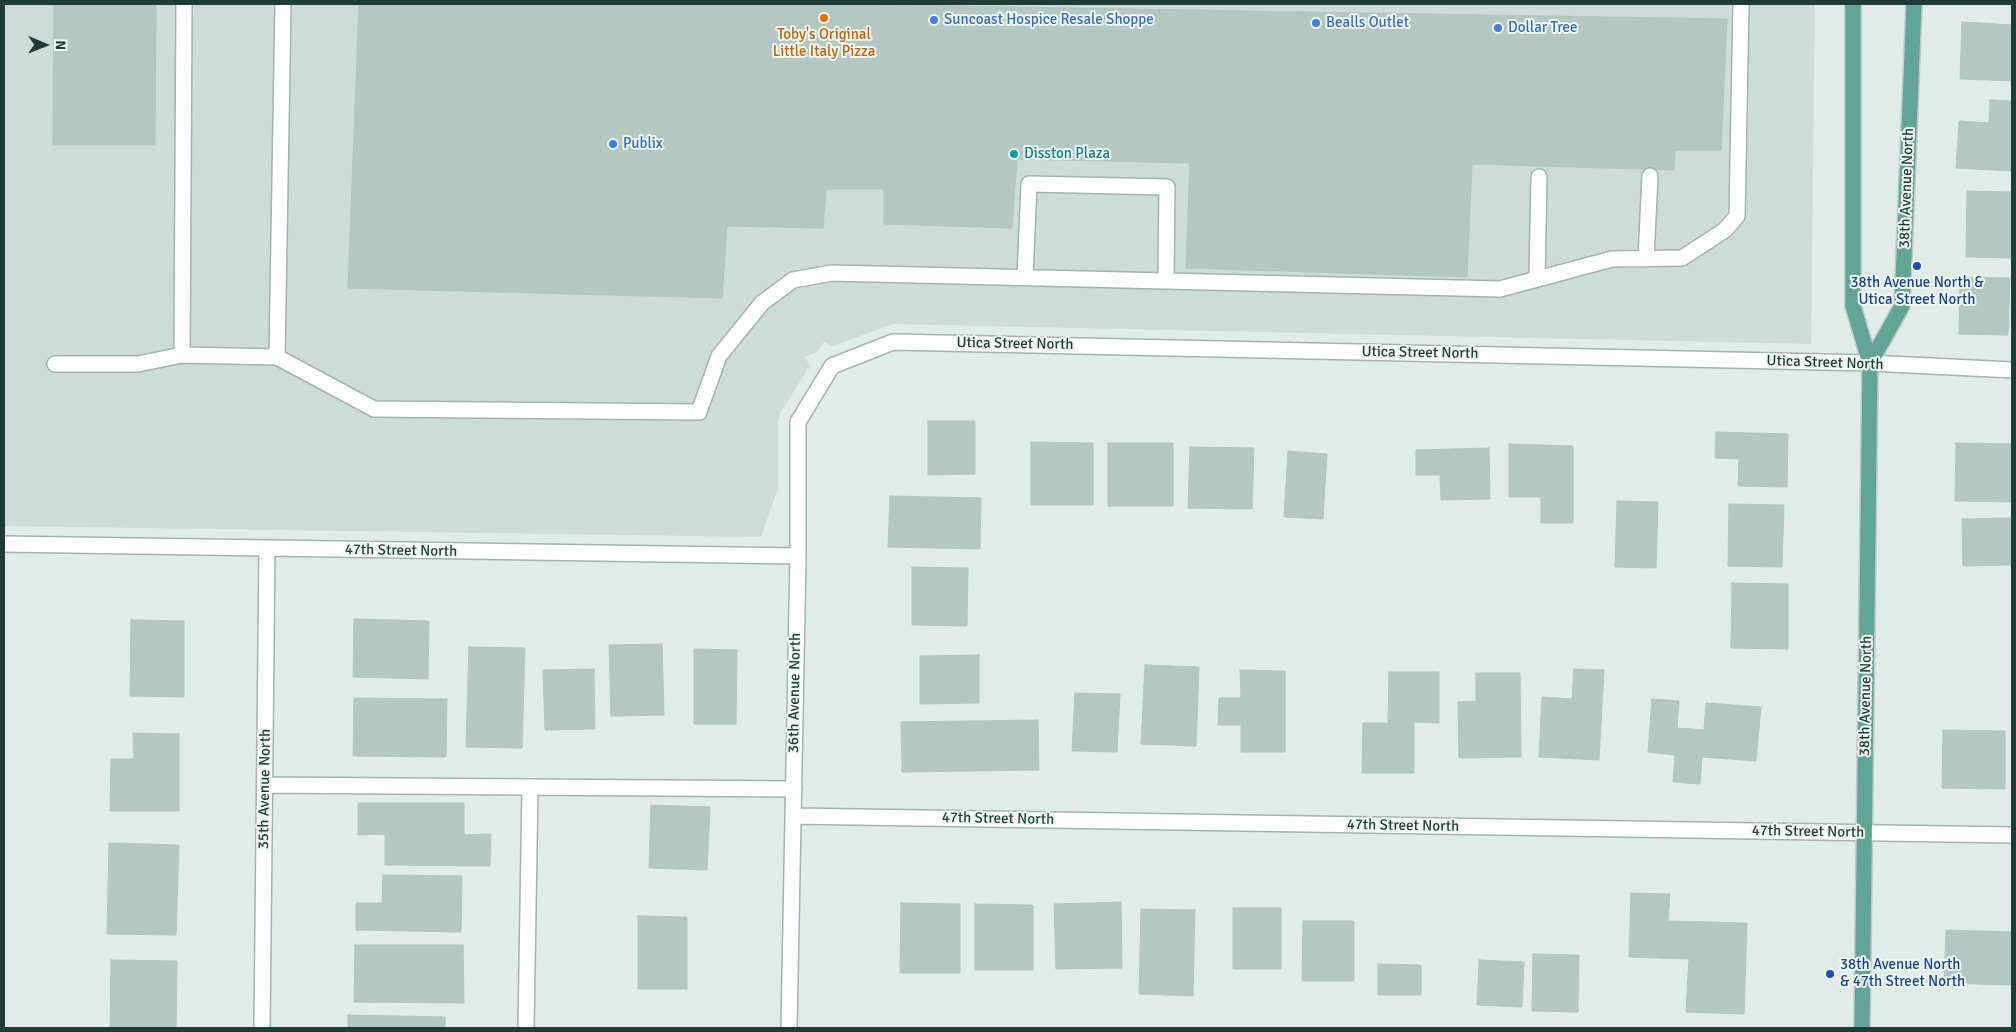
<!DOCTYPE html>
<style>
body{margin:0}
#map{position:relative;width:2016px;height:1032px;overflow:hidden;background:#dfece7;font-family:Signika,sans-serif}
canvas{display:block}
.frame{position:absolute;inset:0;border:5px solid #1f3d36;pointer-events:none}
.north{position:absolute;left:20px;top:20px;width:50px;height:50px;-webkit-text-stroke:4px #f0f8f4;paint-order:stroke;rotate:91deg;font-size:14px;font-weight:700;line-height:20px;text-align:center;color:#1f3d36}
.north::after{content:'';display:block;margin:auto;width:18px;height:22px;background:#1f3d36;clip-path:polygon(50% 0,100% 100%,50% 72%,0 100%)}
</style>
<div id="map">
<canvas width="2016" height="1032"></canvas>
<div class="frame"></div>
<div class="north">N</div>
</div>
<script>
const context = document.querySelector('canvas').getContext('2d');
context.lineJoin = 'round';
function fill(path, color) {
  context.fillStyle = color;
  context.fill(path, 'evenodd');
}
function toPath(rows) {
  const path = new Path2D();
  for (const r of rows) {
    path.moveTo(r[0], r[1]);
    for (let i = 2; i < r.length; i += 2) path.lineTo(r[i], r[i + 1]);
  }
  return path;
}
function trace(path, color, width, dash) {
  context.strokeStyle = color;
  context.lineWidth = width;
  context.lineCap = dash ? 'butt' : 'round';
  context.setLineDash(dash || []);
  context.stroke(path);
}
function label(font, color, halo, rows, align = 'center') {
  context.font = font + ' Signika,sans-serif';
  context.lineWidth = 4;
  context.setLineDash([]);
  context.textBaseline = 'middle';
  context.strokeStyle = halo;
  context.fillStyle = color;
  for (const [text, x, y, turn = 0] of rows) {
    context.save();
    context.translate(x, y);
    context.rotate((+turn || 0) * Math.PI / 180);
    context.textAlign = isNaN(turn) ? turn : align;
    if (halo) context.strokeText(text, 0, 0);
    context.fillText(text, 0, 0);
    context.restore();
  }
}
fill(toPath([
 [4,4,1815,4,1811,344,893,324,833,346,824,342,817,352,805,357,810,366,780,413,778,422,778,488,761,537,4,526]
]), '#cddcd6');
const building = toPath([
 [54,4,156,4,155,145,53,145,54,4],
 [359,4,834,4,1727,19,1721,150,1675,150,1674,170,1472,164,1467,277,1186,268,1190,163,1017,159,1012,228,884,224,884,189,826,189,823,228,727,226,722,298,348,288,359,4],
 [1962,22,2012,25,2012,81,1960,79,1962,22],
 [1990,100,2012,101,2012,171,1956,168,1959,121,1989,123,1990,100],
 [1967,191,2012,192,2012,258,1966,257,1967,191],
 [1960,277,2010,278,2008,335,1959,334,1960,277],
 [928,421,975,421,975,474,928,475,928,421],
 [1716,432,1788,434,1787,487,1738,486,1739,459,1715,458,1716,432],
 [1031,442,1093,443,1093,505,1031,505,1031,442],
 [1108,443,1173,443,1173,506,1108,506,1108,443],
 [1956,443,2012,444,2012,502,1955,501,1956,443],
 [1509,444,1573,446,1573,523,1541,523,1541,497,1509,497,1509,444],
 [1190,447,1254,448,1252,509,1188,508,1190,447],
 [1489,448,1490,499,1441,500,1440,475,1416,475,1416,450,1489,448],
 [1288,451,1327,454,1323,519,1284,517,1288,451],
 [890,496,981,498,980,549,888,547,890,496],
 [1617,501,1658,502,1656,568,1615,567,1617,501],
 [1729,504,1784,505,1782,567,1728,566,1729,504],
 [2012,518,2012,565,1963,566,1962,519,2012,518],
 [912,567,968,568,967,626,912,625,912,567],
 [1732,583,1788,584,1788,649,1731,648,1732,583],
 [354,619,429,621,428,679,353,677,354,619],
 [131,620,184,621,184,697,130,696,131,620],
 [662,644,664,715,611,716,609,645,662,644],
 [469,647,525,648,522,748,466,747,469,647],
 [694,649,737,650,736,724,694,724,694,649],
 [979,655,979,703,920,704,920,656,979,655],
 [1145,665,1199,667,1196,746,1141,744,1145,665],
 [594,669,595,729,545,730,543,670,594,669],
 [1574,669,1604,670,1599,760,1539,757,1542,697,1572,699,1574,669],
 [1240,670,1285,671,1285,752,1241,752,1241,725,1218,725,1219,698,1241,698,1240,670],
 [1389,672,1439,672,1439,723,1414,722,1414,773,1362,773,1363,723,1388,723,1389,672],
 [1476,673,1520,673,1521,757,1459,758,1458,702,1476,701,1476,673],
 [1075,693,1120,694,1117,752,1072,751,1075,693],
 [354,698,447,699,446,757,353,756,354,698],
 [1652,699,1679,701,1677,728,1704,730,1706,703,1761,707,1756,761,1702,757,1700,784,1673,782,1675,755,1648,752,1652,699],
 [1038,720,1039,770,902,772,901,722,1038,720],
 [1943,730,2005,731,2005,789,1942,788,1943,730],
 [133,733,179,734,179,811,110,811,111,759,134,759,133,733],
 [358,803,464,803,464,835,491,834,490,866,385,865,385,834,358,835,358,803],
 [651,805,710,807,707,870,649,868,651,805],
 [109,843,179,845,176,935,107,934,109,843],
 [383,875,462,876,461,932,356,930,356,903,382,903,383,875],
 [1631,893,1670,894,1668,921,1747,923,1744,1014,1686,1012,1689,959,1629,957,1631,893],
 [1121,902,1122,968,1056,969,1054,904,1121,902],
 [901,903,960,904,960,973,900,973,901,903],
 [975,904,1033,905,1033,970,975,970,975,904],
 [1233,908,1281,908,1281,969,1233,969,1233,908],
 [1141,909,1195,910,1193,996,1139,994,1141,909],
 [638,916,687,917,687,989,638,989,638,916],
 [1303,921,1354,921,1354,981,1302,981,1303,921],
 [1946,930,2012,932,2012,985,1944,983,1946,930],
 [355,945,463,945,464,1003,354,1002,355,945],
 [1533,954,1579,955,1578,1012,1532,1011,1533,954],
 [111,960,177,961,176,1028,110,1028,111,960],
 [1479,960,1524,962,1522,1007,1477,1005,1479,960],
 [1378,964,1421,965,1421,995,1378,995,1378,964],
 [348,1015,445,1017,445,1028,348,1028,348,1015]
]);
fill(building, '#b4c7c0');
trace(building, '#b1c6be', 1);
const minor = toPath([
 [184,4,182,355,277,357],
 [283,4,277,357,374,409,699,412,719,356,762,303,793,280,832,273,1500,289,1612,259,1682,258,1725,230,1737,216,1741,4],
 [1646,259,1650,176],
 [1025,277,1029,184,1167,187,1166,281],
 [1537,278,1539,177],
 [55,364,138,364,182,355],
 [4,544,798,556],
 [265,785,794,789],
 [793,816,2012,835],
 [262,1028,267,549],
 [526,1028,530,787],
 [789,1028,798,556,798,422,832,366,893,342,1870,363,2012,370]
]);
const major = toPath([
 [1853,4,1853,306,1870,363,1862,1028],
 [1870,363,1902,306,1914,4]
]);
trace(minor, '#a2b4ae', 18);
trace(major, '#c0c9c7', 18);
trace(minor, '#fff', 15);
trace(major, '#60a596', 15);
for (const [x, y, r, color] of [
 [824,18,5,"#e8710a"],
 [934,20,5,"#3f7fe0"],
 [1316,23,5,"#3f7fe0"],
 [1498,28,5,"#3f7fe0"],
 [613,144,5,"#3f7fe0"],
 [1014,154,5,"#0f9aa8"],
 [1917,266,5,"#1a4fb4"],
 [1830,974,5,"#1a4fb4"]
]) {
  const dot = new Path2D();
  dot.arc(x, y, r, 0, 2 * Math.PI);
  context.fillStyle = color;
  context.fill(dot);
  trace(dot, '#f0f8f4', 2);
}
label('15px', '#366cbe', '#f0f8f4', [
 ["Suncoast Hospice Resale Shoppe",944,20],
 ["Bealls Outlet",1326,23],
 ["Dollar Tree",1508,28],
 ["Publix",623,144]
], 'left');
label('15px', '#c56008', '#f0f8f4', [
 ["Toby's Original",824,35],
 ["Little Italy Pizza",824,52]
]);
label('15px', '#0d838f', '#f0f8f4', [
 ["Disston Plaza",1024,154]
], 'left');
label('15px', '#1f3d36', '#f0f8f4', [
 ["38th Avenue North",1907,188,-88],
 ["Utica Street North",1015,344,1],
 ["Utica Street North",1420,353,1],
 ["Utica Street North",1825,363,2],
 ["47th Street North",401,551,1],
 ["36th Avenue North",795,693,-89],
 ["38th Avenue North",1866,696,-89],
 ["35th Avenue North",265,789,-89],
 ["47th Street North",998,819,1],
 ["47th Street North",1403,826,1],
 ["47th Street North",1808,832,1]
]);
label('15px', '#164399', '#f0f8f4', [
 ["38th Avenue North &",1917,283],
 ["Utica Street North",1917,300],
 ["38th Avenue North",1840,965,"left"],
 ["& 47th Street North",1840,982,"left"]
]);
</script>
